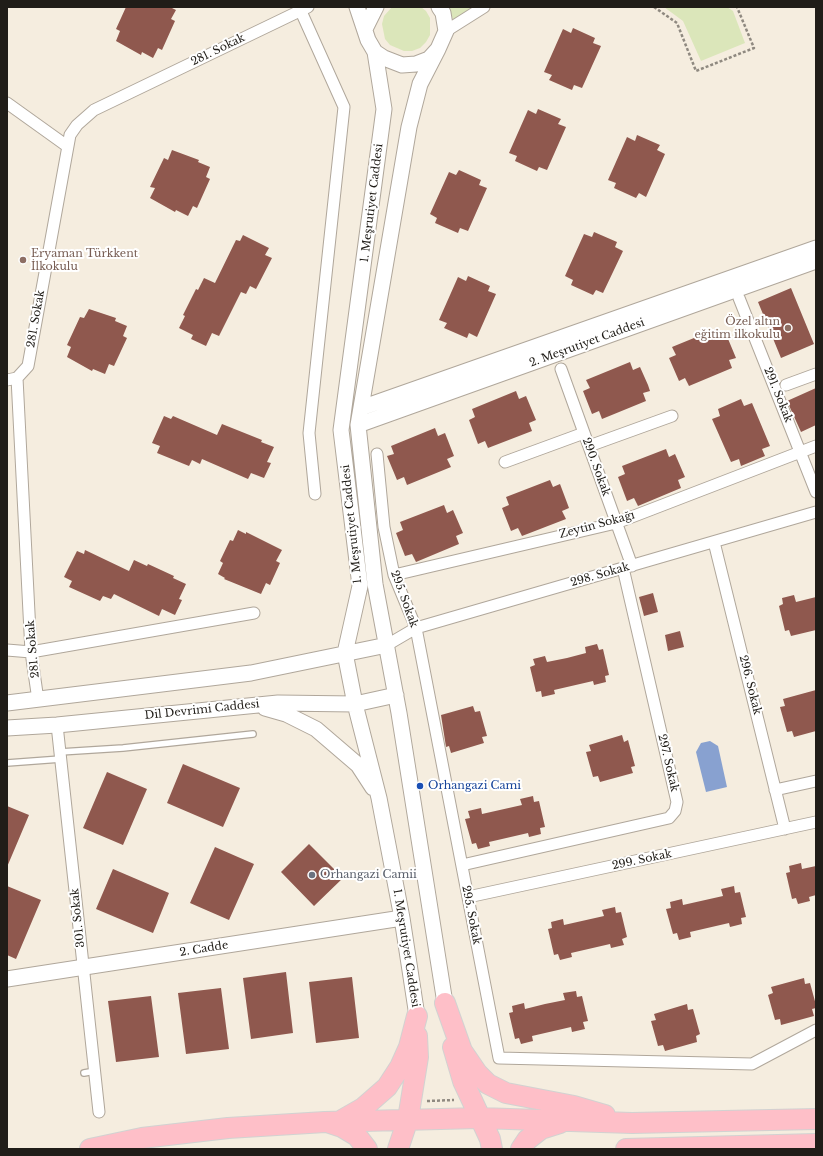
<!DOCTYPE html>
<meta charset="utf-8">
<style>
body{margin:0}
#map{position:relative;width:823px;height:1156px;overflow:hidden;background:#f5eddf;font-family:"Libre Baskerville",serif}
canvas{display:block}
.frame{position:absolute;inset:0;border:8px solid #201d18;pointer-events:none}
</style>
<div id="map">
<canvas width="823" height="1156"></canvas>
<div class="frame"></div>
</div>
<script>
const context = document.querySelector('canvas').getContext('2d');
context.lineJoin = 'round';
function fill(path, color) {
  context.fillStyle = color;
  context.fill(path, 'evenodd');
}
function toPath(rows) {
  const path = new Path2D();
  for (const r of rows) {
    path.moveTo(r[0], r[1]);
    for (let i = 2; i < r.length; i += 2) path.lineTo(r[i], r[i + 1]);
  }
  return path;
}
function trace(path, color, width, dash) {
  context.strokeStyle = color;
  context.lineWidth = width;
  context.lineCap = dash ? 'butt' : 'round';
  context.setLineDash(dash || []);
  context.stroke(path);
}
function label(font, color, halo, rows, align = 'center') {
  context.font = font + ' "Libre Baskerville",serif';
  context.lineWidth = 4;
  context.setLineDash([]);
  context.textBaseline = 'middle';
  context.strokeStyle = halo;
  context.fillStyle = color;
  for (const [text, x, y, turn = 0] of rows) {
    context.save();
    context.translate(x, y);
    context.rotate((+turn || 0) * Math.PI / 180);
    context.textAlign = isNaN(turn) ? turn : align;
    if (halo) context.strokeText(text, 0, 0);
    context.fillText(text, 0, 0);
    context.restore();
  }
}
fill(toPath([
 [392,7,421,7,426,11,430,18,430,35,426,42,420,48,412,51,404,51,390,45,385,39,382,24,384,16],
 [449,7,475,7,453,20],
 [664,7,727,7,733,11,745,43,701,61,683,21]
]), '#dbe6ba');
fill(toPath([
 [710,741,718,746,727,787,706,792,696,752,701,743]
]), '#88a1d0');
fill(toPath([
 [126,7,170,7,176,10,171,19,175,21,162,50,158,48,153,58,142,52,141,55,116,41,120,31,116,29],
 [573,28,595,38,593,43,601,46,582,88,574,85,572,90,549,80,552,75,544,72,563,29,571,33],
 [538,109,561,119,558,124,566,127,547,170,539,167,537,171,515,161,517,156,509,153,528,110,536,114],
 [637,135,660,145,657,150,665,154,646,197,639,193,636,198,614,188,616,183,608,180,627,137,635,141],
 [172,150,199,160,198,162,210,167,206,177,210,179,197,208,193,206,188,216,176,210,175,212,150,198,155,188,150,187,164,158,168,160],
 [459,170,481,180,479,185,487,188,468,231,460,228,458,233,435,223,437,218,430,214,449,172,456,175],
 [594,232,617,242,615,247,623,251,603,293,596,290,593,295,571,285,573,280,565,276,584,234,592,237],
 [243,235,269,248,265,255,272,258,256,289,250,286,246,294,241,292,219,336,212,333,206,346,191,339,193,335,179,328,185,316,183,315,196,289,198,290,204,278,215,283,236,240,240,241],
 [468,276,490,286,488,291,496,294,477,337,469,333,467,338,444,328,447,323,439,320,458,277,466,281],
 [791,288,814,344,781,358,758,302],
 [89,309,116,318,115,321,127,326,123,336,127,338,114,366,109,364,105,374,93,369,92,371,67,357,71,347,67,345,80,317,84,318],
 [716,329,720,337,726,334,736,358,729,360,732,368,689,386,685,378,679,381,669,358,676,355,672,347],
 [630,362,633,370,640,367,648,385,650,391,643,393,646,401,602,419,599,411,592,414,583,391,590,388,586,380],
 [816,388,816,425,801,432,787,401],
 [516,391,519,399,526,396,536,420,529,423,532,431,488,448,485,441,478,444,469,420,475,417,472,409],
 [741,399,744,406,752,403,770,446,762,449,765,456,741,466,739,459,731,462,712,419,720,416,718,409],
 [164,416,171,419,173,416,217,435,222,424,262,440,261,442,274,447,267,462,271,463,264,478,251,473,248,479,202,459,200,464,192,460,189,466,157,453,160,446,152,443],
 [435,428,438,436,445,433,454,456,447,459,451,467,407,485,404,477,397,480,387,456,394,454,391,446],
 [666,449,669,457,675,454,685,477,678,480,681,488,638,506,634,498,627,501,618,477,625,474,622,466],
 [550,480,553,487,560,484,569,508,562,511,566,519,522,536,518,528,511,531,502,508,509,505,506,497],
 [444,505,447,513,453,510,463,533,456,536,459,544,416,562,412,554,405,556,396,533,403,530,400,522],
 [238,530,246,534,246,532,282,550,276,561,280,563,270,585,266,583,261,594,224,579,225,578,218,574,223,563,220,561,230,540,233,541],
 [85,550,129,571,134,560,147,566,148,564,174,576,173,578,186,584,179,599,182,600,175,615,162,609,159,616,114,594,111,599,103,596,100,601,69,587,72,581,64,577,77,551,84,554],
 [653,593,658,612,644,616,639,597],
 [794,595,796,602,816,597,816,630,791,636,789,630,785,631,779,606,783,604,782,598],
 [680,631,684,647,668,651,665,635],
 [597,644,599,650,603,649,609,675,605,676,606,682,594,685,593,681,554,690,555,694,542,697,541,691,536,692,530,667,535,665,533,659,545,656,547,662,567,658,586,653,585,647],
 [816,690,816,731,794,737,792,731,787,732,780,707,785,706,783,699],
 [473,706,475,712,480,711,487,736,482,737,484,743,451,753,449,746,446,747,441,715],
 [622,735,624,742,628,740,635,766,631,767,633,773,600,782,598,776,593,777,586,752,591,751,589,745],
 [183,764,240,788,223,827,167,803],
 [107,772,147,789,123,845,83,828],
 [533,796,534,802,539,801,545,827,540,828,541,834,529,837,528,833,489,842,490,846,478,849,476,843,472,844,465,819,470,818,468,811,481,808,482,814,522,805,520,799],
 [7,806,29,815,7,867],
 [309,844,343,878,314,906,281,872],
 [215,847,254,864,229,920,190,903],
 [801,863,802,869,816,866,816,895,809,897,810,901,798,904,796,898,792,899,786,873,790,872,789,866],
 [113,869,169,893,153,933,96,909],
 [7,886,41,900,16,959,7,955],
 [734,886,735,893,740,892,746,917,741,918,742,924,730,927,729,923,690,932,691,937,679,940,677,933,673,934,666,909,671,908,670,902,682,899,683,905,723,896,721,889],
 [615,907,616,913,621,912,627,937,622,939,624,945,611,948,610,944,571,953,572,957,560,960,558,954,554,955,548,929,552,928,551,922,563,919,564,925,604,916,602,910],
 [286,972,293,1033,251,1039,243,978],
 [352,977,359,1038,316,1043,309,982],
 [804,978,805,984,810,983,816,1005,816,1008,812,1009,814,1016,781,1025,780,1019,775,1020,768,995,773,993,771,987],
 [221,988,229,1049,186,1054,178,993],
 [576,991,577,997,582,996,588,1021,583,1022,585,1029,572,1032,571,1027,532,1036,533,1041,521,1044,519,1038,515,1039,509,1013,513,1012,512,1006,524,1003,525,1009,545,1004,565,1000,563,993],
 [151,996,159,1057,116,1062,108,1001],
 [687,1004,688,1010,693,1009,700,1034,696,1036,697,1042,665,1051,663,1045,658,1046,651,1021,656,1020,654,1014]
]), '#8f584e');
const lane = toPath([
 [60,752,123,748,253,734],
 [7,763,61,759],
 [84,1073,95,1071]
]);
const street = toPath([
 [299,7,344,107,309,433,315,494],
 [446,31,484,7],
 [7,103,67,146],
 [739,298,816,492],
 [561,369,632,566],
 [7,380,17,378],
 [786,385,816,374],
 [589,446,672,416],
 [377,454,384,527,394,575,416,628,499,1058,752,1064,816,1030],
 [505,462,584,433],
 [714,542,785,829],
 [394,575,616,523,816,446],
 [387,645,416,628,816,512],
 [7,650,31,652,254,613],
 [38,700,31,652,17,378,28,366,70,135,77,125,94,110,308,7],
 [57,725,99,1112],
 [775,790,816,781],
 [462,865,669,818,675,811,677,802,623,568],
 [468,897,816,822]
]);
const secondary = toPath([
 [357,7,368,40,375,52,384,58,402,65,416,64,429,59,438,49,446,31,443,13,439,7],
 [365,29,376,7],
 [438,49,420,84,409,127,358,425,375,584,399,713,445,1003],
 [375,52,384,109,341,430,360,586,345,653,355,704,379,798,402,918,417,1016],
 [361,408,816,248],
 [358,425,816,261],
 [7,703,251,673,387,645],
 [265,708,286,714,316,729,358,765,373,788],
 [7,728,57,725,278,703,355,704,396,695],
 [7,979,402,918]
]);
const highway = toPath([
 [445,1003,462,1051,477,1073,488,1084,506,1093,574,1106,605,1115],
 [453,1047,463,1081,490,1139,492,1149],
 [342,1120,363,1108,387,1087,400,1067,409,1047,417,1016],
 [330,1123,342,1127,357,1136,367,1149],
 [90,1149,142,1138,228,1128,325,1122,479,1118,632,1123,816,1119],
 [398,1149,408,1119,418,1057,417,1036],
 [521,1149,527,1140,541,1129,560,1123],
 [626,1149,816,1144]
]);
trace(lane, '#b0a79b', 8);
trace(street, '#b0a79b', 13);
trace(secondary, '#b0a79b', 17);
trace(highway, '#d2d2d1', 22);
trace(toPath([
 [654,7,677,23,696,71,754,48,737,7],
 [427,1101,454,1100]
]), '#8f8980', 2.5, [3, 2]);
trace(lane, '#fff', 5.5);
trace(street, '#fff', 11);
trace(secondary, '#fff', 15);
trace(highway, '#febfc8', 20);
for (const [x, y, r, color] of [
 [23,260,4,"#8d6e63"],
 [788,328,4,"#8d6e63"],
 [420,786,4,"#1a4fb4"],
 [312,875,4,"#6b7280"]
]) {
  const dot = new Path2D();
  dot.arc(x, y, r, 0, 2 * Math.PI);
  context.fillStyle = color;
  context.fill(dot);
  trace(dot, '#fff', 1.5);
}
label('11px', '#201d18', '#fff', [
 ["281. Sokak",218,50,-26],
 ["1. Meşrutiyet Caddesi",372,203,-83],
 ["281. Sokak",36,319,-80],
 ["2. Meşrutiyet Caddesi",587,343,-20],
 ["291. Sokak",778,395,68],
 ["290. Sokak",596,467,70],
 ["1. Meşrutiyet Caddesi",352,524,-96],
 ["Zeytin Sokağı",597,525,-15],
 ["298. Sokak",600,575,-16],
 ["295. Sokak",404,599,70],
 ["281. Sokak",33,649,-95],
 ["296. Sokak",750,685,76],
 ["Dil Devrimi Caddesi",202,710,-6],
 ["297. Sokak",668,763,77],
 ["299. Sokak",642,860,-12],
 ["295. Sokak",471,915,79],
 ["301. Sokak",78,918,-96],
 ["1. Meşrutiyet Caddesi",406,948,81],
 ["2. Cadde",204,949,-9]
]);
label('11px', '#785e54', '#fff', [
 ["Eryaman Türkkent",31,254],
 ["İlkokulu",31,267],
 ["Özel altın",780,322,"right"],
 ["eğitim ilkokulu",780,335,"right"]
], 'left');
label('11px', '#164399', '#fff', [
 ["Orhangazi Cami",428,786]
], 'left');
label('11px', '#5b616d', '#fff', [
 ["Orhangazi Camii",320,875]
], 'left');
</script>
